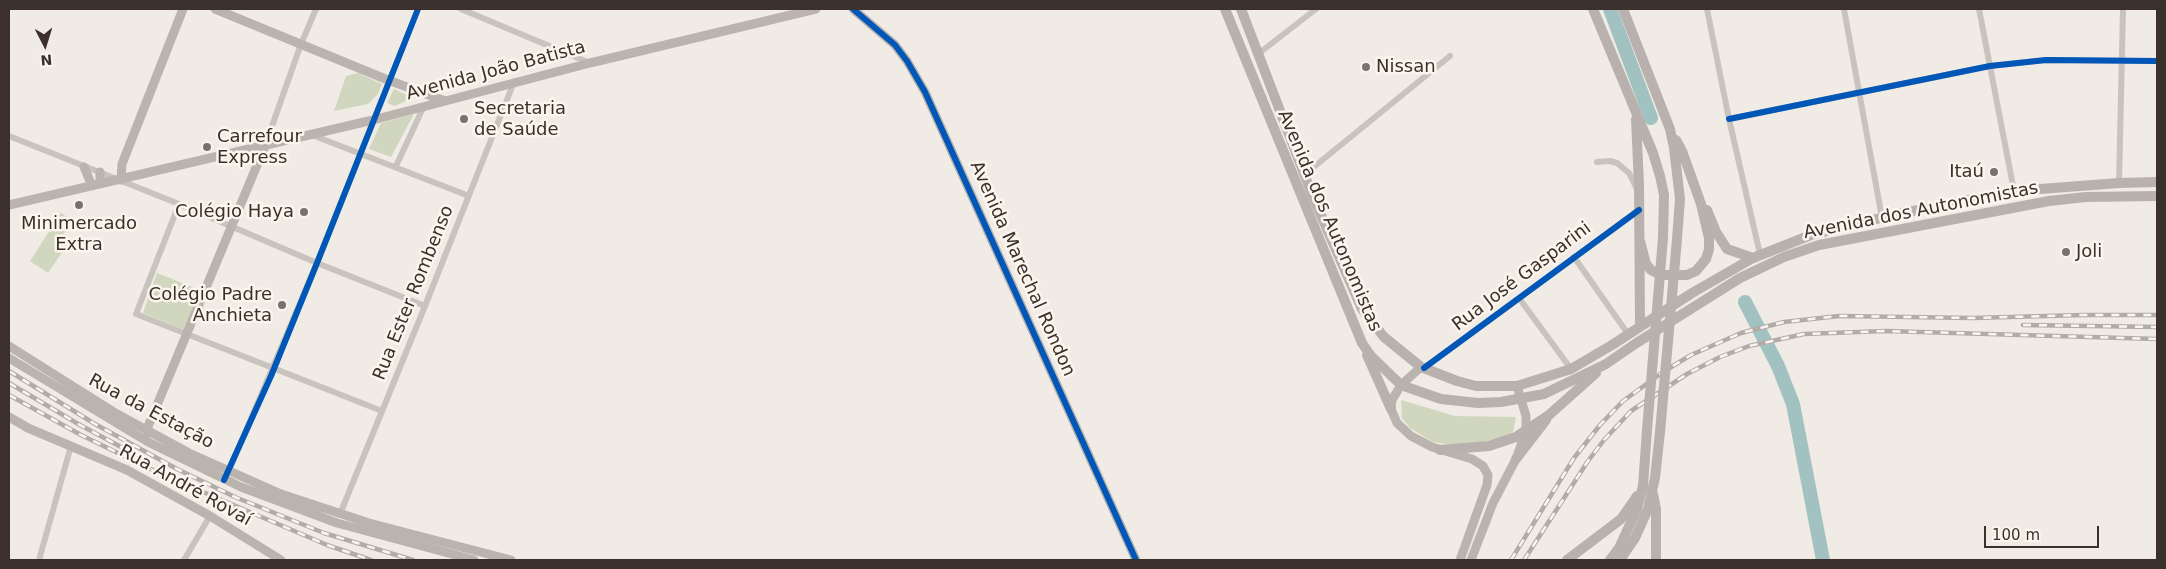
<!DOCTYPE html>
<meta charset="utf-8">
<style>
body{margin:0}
#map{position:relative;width:2166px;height:569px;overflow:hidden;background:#f0ebe5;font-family:"DejaVu Sans",sans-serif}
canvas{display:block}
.frame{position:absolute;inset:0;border:10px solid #3b302b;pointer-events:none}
.north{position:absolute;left:20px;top:20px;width:50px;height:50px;-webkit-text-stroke:4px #fbf5ee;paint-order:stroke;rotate:175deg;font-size:14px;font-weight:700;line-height:20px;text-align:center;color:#3b302b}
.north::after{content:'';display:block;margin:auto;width:18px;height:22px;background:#3b302b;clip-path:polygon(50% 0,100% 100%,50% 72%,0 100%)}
.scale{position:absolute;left:1984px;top:526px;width:115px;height:22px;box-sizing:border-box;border:2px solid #3b302b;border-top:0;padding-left:6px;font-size:15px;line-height:18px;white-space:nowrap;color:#3b302b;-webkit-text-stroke:4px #fbf5ee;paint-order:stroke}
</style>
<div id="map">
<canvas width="2166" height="569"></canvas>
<div class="frame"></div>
<div class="north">N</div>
<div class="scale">100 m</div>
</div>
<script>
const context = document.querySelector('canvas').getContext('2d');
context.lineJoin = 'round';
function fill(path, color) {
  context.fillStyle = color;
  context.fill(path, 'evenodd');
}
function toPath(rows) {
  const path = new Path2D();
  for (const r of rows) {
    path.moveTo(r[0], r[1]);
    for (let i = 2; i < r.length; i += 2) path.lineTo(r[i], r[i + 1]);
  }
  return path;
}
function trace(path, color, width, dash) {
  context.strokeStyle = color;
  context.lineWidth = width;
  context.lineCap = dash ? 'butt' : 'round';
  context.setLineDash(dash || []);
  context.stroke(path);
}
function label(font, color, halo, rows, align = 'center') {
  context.font = font + ' "DejaVu Sans",sans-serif';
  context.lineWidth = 5;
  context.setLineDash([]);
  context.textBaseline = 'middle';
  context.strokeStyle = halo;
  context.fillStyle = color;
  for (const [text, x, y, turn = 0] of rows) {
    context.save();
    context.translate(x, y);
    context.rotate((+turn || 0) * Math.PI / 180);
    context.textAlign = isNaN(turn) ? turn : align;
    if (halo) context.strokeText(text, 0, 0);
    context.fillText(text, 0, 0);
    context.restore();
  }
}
fill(toPath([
 [358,73,382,84,378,94,368,104,334,111,346,76],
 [394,89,413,98,395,106,387,103],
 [414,114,391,157,369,149,381,123],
 [61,213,72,220,60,240,67,245,48,273,30,261],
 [157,273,200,290,185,330,143,313],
 [1401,400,1455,416,1516,417,1513,432,1505,437,1474,444,1459,446,1433,442,1410,428,1402,418]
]), '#d1d6bf');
trace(toPath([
 [1610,9,1651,118],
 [1745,302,1778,366,1793,404,1823,560]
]), '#a1c2c1', 14);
trace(toPath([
 [461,9,590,63],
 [1707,9,1729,119,1760,254],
 [1844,9,1882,218],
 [1979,9,2014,191],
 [1258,54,1316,9],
 [1729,119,1990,66,2046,60,2157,61],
 [312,135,469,196],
 [9,136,179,204,317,263,425,306],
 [265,146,301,44,316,9],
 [1597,162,1610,161,1617,163,1629,173,1637,189],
 [396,166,424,106],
 [1304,175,1450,56],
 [2119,183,2123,9],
 [179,204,136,314,382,411],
 [1574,257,1628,334],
 [1519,298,1571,369],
 [1424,368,1639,210],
 [228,473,317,263,418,9],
 [340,514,425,306,514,82],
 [39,560,71,446],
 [184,560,210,516]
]), '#c9c3be', 6);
trace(toPath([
 [215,9,388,80,445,101],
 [853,9,895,45,907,61,925,92,1136,560],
 [84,167,92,186],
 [100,172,100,184],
 [121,180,122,164,183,9],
 [9,205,373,120,590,63,816,9],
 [9,346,117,414,189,453,281,494,369,523,511,560],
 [9,358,148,442,241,487,337,523,474,560],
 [1421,367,1401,385,1392,400,1391,409,1397,423,1411,436,1432,447,1472,459,1483,466,1488,475,1487,485,1460,560],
 [9,417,28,428,127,470,210,516,281,560],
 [148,434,147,429,265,146],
 [1471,560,1493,503,1516,459,1526,431,1526,416,1517,386]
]), '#bab3ae', 9);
trace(toPath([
 [1225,9,1362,343,1371,356,1401,385,1441,399,1478,403,1501,402,1544,394,1606,364,1635,344,1740,278,1784,257,1819,245,2049,201,2086,197,2157,196],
 [1241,9,1313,197,1362,309,1384,337,1421,367,1457,381,1476,386,1517,386,1571,369,1612,345,1692,293,1753,258,1811,235,1893,215,2014,191,2119,183,2157,182],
 [1593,9,1653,153,1660,176,1664,195,1663,238],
 [1623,9,1670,129,1674,148,1680,199,1677,239],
 [1636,119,1639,185,1640,326],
 [1707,210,1716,232,1727,249,1753,258],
 [1640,241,1646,264,1651,270,1661,275,1687,275,1696,271,1706,259,1709,249,1709,238,1701,204,1682,151,1676,140],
 [1367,355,1391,409],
 [1440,450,1489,446,1516,437,1549,415,1596,373],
 [1516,459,1546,420],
 [1653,494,1656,509,1656,560],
 [1567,560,1621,519,1637,496],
 [1610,560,1619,548,1637,509,1643,486,1647,430],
 [1620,560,1635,538,1648,509,1655,478,1660,432]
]), '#b8b1ad', 10);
const rail = toPath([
 [2023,325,2157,327],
 [9,371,95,424,177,469,235,497,324,533,413,560],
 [9,383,80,425,138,456],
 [9,395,81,435,161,474,327,545,371,560],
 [1511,560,1574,458,1600,425,1623,401,1663,372,1691,355,1741,333,1784,322,1839,316,1973,318,2083,315,2157,315],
 [1524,560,1588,461,1604,440,1631,411,1687,374,1720,357,1749,346,1804,334,1886,331,2157,339]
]);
trace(rail, '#b1aca8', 4.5);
trace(rail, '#fbf5ee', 2.5, [8]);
trace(toPath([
 [1647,430,1663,238],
 [1660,432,1677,239]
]), '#b8b1ad', 10);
trace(toPath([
 [853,9,895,45,907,61,925,92,1136,560],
 [1729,119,1990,66,2046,60,2157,61],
 [1424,368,1639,210],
 [224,480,271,376,317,263,418,9]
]), '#0057b8', 6);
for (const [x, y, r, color] of [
 [1366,67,5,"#7a716c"],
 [464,119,5,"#7a716c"],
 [207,147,5,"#7a716c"],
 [1994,172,5,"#7a716c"],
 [79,205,5,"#7a716c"],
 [304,212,5,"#7a716c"],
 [2066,252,5,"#7a716c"],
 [282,305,5,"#7a716c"]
]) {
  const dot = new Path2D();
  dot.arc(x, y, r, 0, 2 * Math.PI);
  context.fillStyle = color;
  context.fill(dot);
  trace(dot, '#fbf5ee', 2);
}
label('18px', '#3b302b', '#fbf5ee', [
 ["Nissan",1376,67],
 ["Secretaria",474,109],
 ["de Saúde",474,130],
 ["Carrefour",217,137],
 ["Express",217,158],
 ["Itaú",1984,172,"right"],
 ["Colégio Haya",294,212,"right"],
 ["Minimercado",79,224,"center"],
 ["Extra",79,245,"center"],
 ["Joli",2076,252],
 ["Colégio Padre",272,295,"right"],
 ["Anchieta",272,316,"right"]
], 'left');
label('18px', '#3b302b', '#fbf5ee', [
 ["Avenida João Batista",496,71,-15],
 ["Avenida dos Autonomistas",1921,211,-11],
 ["Avenida dos Autonomistas",1329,221,67],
 ["Avenida Marechal Rondon",1022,269,66],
 ["Rua José Gasparini",1522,277,-37],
 ["Rua Ester Rombenso",414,293,-68],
 ["Rua da Estação",151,412,28],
 ["Rua André Rovaí",185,486,29]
]);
</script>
